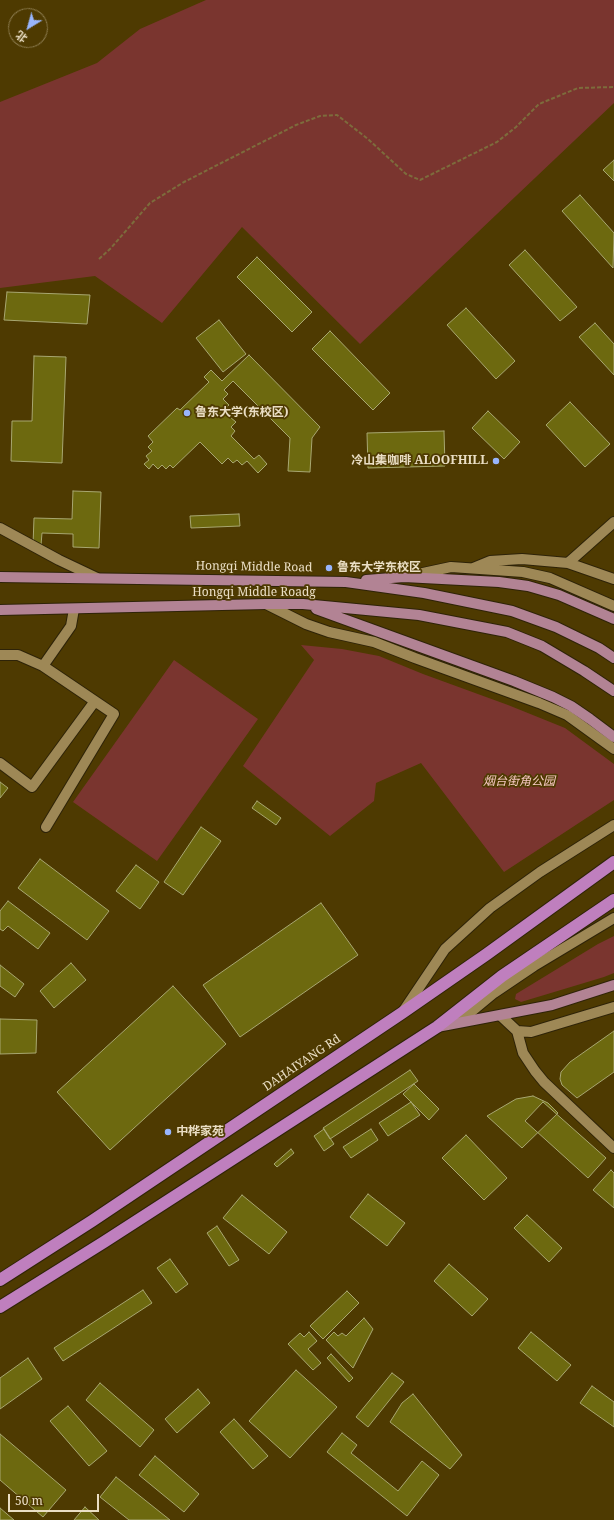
<!DOCTYPE html>
<meta charset="utf-8">
<style>
body{margin:0}
#map{position:relative;width:614px;height:1520px;overflow:hidden;background:#4e3a01;font-family:"Noto Serif","Noto Sans SC",serif}
canvas{display:block}
.north{position:absolute;left:8px;top:8px;width:40px;height:40px;box-sizing:border-box;background:#4e3a01;border:1px solid #8c7c4f;border-radius:50%;rotate:217deg;font-size:11px;font-weight:700;line-height:16px;text-align:center;color:#eadec4}
.north::after{content:'';display:block;margin:auto;width:14px;height:18px;background:#98b5fd;clip-path:polygon(50% 0,100% 100%,50% 72%,0 100%)}
.scale{position:absolute;left:8px;top:1494px;width:91px;height:18px;box-sizing:border-box;border:2px solid #eadec4;border-top:0;padding-left:5px;font-size:12px;line-height:14px;white-space:nowrap;color:#eadec4;-webkit-text-stroke:3px #4e3a01;paint-order:stroke}
</style>
<div id="map">
<canvas width="614" height="1520"></canvas>
<div class="north">北</div>
<div class="scale">50 m</div>
</div>
<script>
const context = document.querySelector('canvas').getContext('2d');
context.lineJoin = 'round';
function fill(path, color) {
  context.fillStyle = color;
  context.fill(path, 'evenodd');
}
function toPath(rows) {
  const path = new Path2D();
  for (const r of rows) {
    path.moveTo(r[0], r[1]);
    for (let i = 2; i < r.length; i += 2) path.lineTo(r[i], r[i + 1]);
  }
  return path;
}
function trace(path, color, width, dash) {
  context.strokeStyle = color;
  context.lineWidth = width;
  context.lineCap = dash ? 'butt' : 'round';
  context.setLineDash(dash || []);
  context.stroke(path);
}
function label(font, color, halo, rows, align = 'center') {
  context.font = font + ' "Noto Serif","Noto Sans SC",serif';
  context.lineWidth = 3.5;
  context.setLineDash([]);
  context.textBaseline = 'middle';
  context.strokeStyle = halo;
  context.fillStyle = color;
  for (const [text, x, y, turn = 0] of rows) {
    context.save();
    context.translate(x, y);
    context.rotate((+turn || 0) * Math.PI / 180);
    context.textAlign = isNaN(turn) ? turn : align;
    if (halo) context.strokeText(text, 0, 0);
    context.fillText(text, 0, 0);
    context.restore();
  }
}
fill(toPath([
 [206,0,614,0,614,103,360,344,242,227,162,323,95,276,0,288,0,102,97,63,140,29],
 [301,645,342,649,379,656,423,674,508,705,565,728,614,764,614,800,504,872,421,763,376,783,374,801,330,836,243,766,314,660],
 [174,660,258,719,157,861,73,802],
 [614,936,614,973,604,977,521,1002,515,999,516,994,598,944]
]), '#7a352f');
const building = toPath([
 [614,160,614,181,603,170,614,160],
 [580,195,614,233,613,268,562,211,580,195],
 [525,250,577,307,560,321,509,265,525,250],
 [257,257,312,312,292,332,237,277,257,257],
 [7,292,90,295,87,324,4,320,7,292],
 [466,308,515,361,496,379,447,325,466,308],
 [219,320,246,354,223,372,196,338,219,320],
 [595,323,614,344,614,375,579,337,595,323],
 [330,331,390,393,373,410,312,349,330,331],
 [249,355,320,427,312,438,310,472,288,471,290,438,233,381,224,390,228,394,223,399,229,405,227,407,234,414,230,417,236,422,231,427,235,431,231,436,254,459,259,455,267,464,258,473,247,461,242,465,237,460,233,463,228,458,222,464,200,442,173,468,170,465,166,469,162,465,158,469,153,464,149,469,144,464,149,460,146,456,152,451,148,447,153,442,148,436,177,408,180,410,209,382,204,377,211,370,222,381,249,355],
 [34,356,66,357,62,463,11,461,12,421,32,421,34,356],
 [570,402,610,444,585,467,546,425,570,402],
 [488,411,520,442,504,459,472,428,488,411],
 [444,431,445,466,368,468,367,433,444,431],
 [73,491,101,492,99,548,73,547,73,534,42,533,41,545,33,545,34,518,72,519,73,491],
 [239,514,240,526,191,528,190,516,239,514],
 [0,782,8,788,0,798,0,782],
 [257,801,281,818,276,825,252,808,257,801],
 [201,827,221,841,183,895,164,882,201,827],
 [40,859,109,911,87,940,18,888,40,859],
 [136,865,159,882,140,909,116,891,136,865],
 [8,901,50,933,38,949,8,926,3,931,0,929,0,911,8,901],
 [321,903,358,955,240,1037,203,985,321,903],
 [71,963,86,980,54,1008,40,991,71,963],
 [0,965,24,984,15,997,0,986,0,965],
 [173,986,226,1044,110,1150,57,1092,173,986],
 [0,1019,37,1020,36,1053,0,1054,0,1019],
 [614,1031,614,1072,577,1098,562,1085,560,1079,561,1072,570,1062,614,1031],
 [410,1070,418,1081,330,1139,323,1128,410,1070],
 [414,1084,439,1109,429,1120,403,1094,414,1084],
 [533,1096,548,1103,558,1113,522,1148,487,1116,516,1099,533,1096],
 [411,1102,420,1115,388,1136,379,1123,411,1102],
 [543,1102,606,1158,588,1178,525,1121,543,1102],
 [324,1129,334,1144,324,1151,314,1136,324,1129],
 [371,1129,378,1140,351,1158,343,1147,371,1129],
 [466,1135,507,1178,484,1200,442,1158,466,1135],
 [291,1149,294,1153,277,1167,274,1164,291,1149],
 [611,1170,614,1173,614,1208,593,1190,611,1170],
 [368,1194,405,1223,387,1246,350,1217,368,1194],
 [242,1195,287,1232,269,1254,223,1218,242,1195],
 [527,1215,562,1248,549,1262,514,1228,527,1215],
 [217,1226,239,1260,229,1266,207,1233,217,1226],
 [170,1259,188,1284,176,1293,157,1268,170,1259],
 [449,1264,488,1299,472,1316,434,1281,449,1264],
 [143,1290,152,1303,63,1361,54,1348,143,1290],
 [347,1291,359,1303,323,1339,310,1326,347,1291],
 [364,1318,373,1329,353,1368,326,1340,334,1332,338,1336,342,1333,346,1336,364,1318],
 [309,1332,317,1341,308,1349,321,1363,313,1370,288,1344,300,1333,304,1337,309,1332],
 [531,1332,571,1365,557,1381,518,1348,531,1332],
 [331,1354,353,1378,349,1382,327,1358,331,1354],
 [28,1358,42,1379,0,1409,0,1378,28,1358],
 [296,1370,337,1407,290,1458,249,1421,296,1370],
 [392,1373,404,1382,368,1427,356,1417,392,1373],
 [100,1383,154,1430,140,1447,86,1400,100,1383],
 [592,1386,614,1402,614,1427,580,1403,592,1386],
 [198,1389,210,1403,177,1433,165,1419,198,1389],
 [413,1394,462,1455,450,1469,390,1422,402,1403,413,1394],
 [68,1406,107,1451,89,1466,50,1421,68,1406],
 [234,1419,268,1456,253,1469,220,1432,234,1419],
 [342,1433,357,1445,351,1453,398,1491,422,1461,439,1475,407,1516,327,1452,342,1433],
 [0,1434,66,1490,43,1517,0,1480,0,1434],
 [155,1456,199,1494,184,1512,139,1475,155,1456],
 [116,1477,170,1520,129,1520,100,1497,116,1477],
 [85,1507,99,1520,74,1520,85,1507],
 [0,1508,14,1520,0,1520,0,1508]
]);
fill(building, '#6d690f');
trace(building, '#a8a771', 1);
const minor = toPath([
 [0,528,59,560,97,578],
 [568,563,614,579],
 [473,568,490,561,522,559,568,563,614,522],
 [409,576,451,567,523,572,550,578,614,606],
 [266,604,306,624,329,632,374,642,415,658,539,703,567,715,614,749],
 [0,655,18,655,43,666],
 [0,763,32,787,95,701],
 [46,827,114,714,43,666,71,626,74,609],
 [404,1010,445,949,490,908,540,872,614,825],
 [501,1016,517,1031,531,1032,614,1007],
 [459,1022,494,993,534,966,614,918],
 [517,1031,523,1053,535,1071,544,1082,614,1148]
]);
const major = toPath([
 [0,577,346,582,424,593,512,611,556,627,599,648,614,658],
 [366,580,404,577,499,582,528,586,559,595,614,619],
 [316,609,514,681,553,697,571,706,590,719,614,737],
 [0,610,266,604,303,604,419,615,507,632,542,646,584,671,614,691],
 [437,1027,552,1005,614,985]
]);
const highway = toPath([
 [0,1280,92,1221,402,1013,487,954,614,862],
 [0,1307,104,1242,437,1027,502,976,614,900]
]);
trace(minor, '#2e2308', 12);
trace(major, '#2e2308', 12);
trace(highway, '#2e2308', 14);
trace(toPath([
 [99,259,111,248,150,203,184,182,296,125,320,116,337,115,368,139,406,174,420,180,497,142,516,127,539,104,578,88,614,87]
]), '#7d6c3c', 2, [4, 2]);
trace(minor, '#9e8856', 10);
trace(major, '#b28394', 10);
trace(highway, '#bf7fbe', 12);
for (const [x, y, r, color] of [
 [187,413,4,"#98b5fd"],
 [496,461,4,"#98b5fd"],
 [329,568,4,"#98b5fd"],
 [168,1132,4,"#98b5fd"]
]) {
  const dot = new Path2D();
  dot.arc(x, y, r, 0, 2 * Math.PI);
  context.fillStyle = color;
  context.fill(dot);
  trace(dot, '#4e3a01', 1.5);
}
label('bold 12px', '#eadec4', '#4e3a01', [
 ["鲁东大学(东校区)",195,413],
 ["冷山集咖啡 ALOOFHILL",488,461,"right"],
 ["鲁东大学东校区",337,568],
 ["中桦家苑",176,1132]
], 'left');
label('12px', '#eadec4', '#4e3a01', [
 ["Hongqi Middle Road",254,567,1],
 ["Hongqi Middle Roadg",254,593],
 ["DAHAIYANG Rd",302,1063,-34]
]);
label('italic 12px', '#f6c8c2', '#4e3a01', [
 ["烟台街角公园",519,782]
]);
</script>
